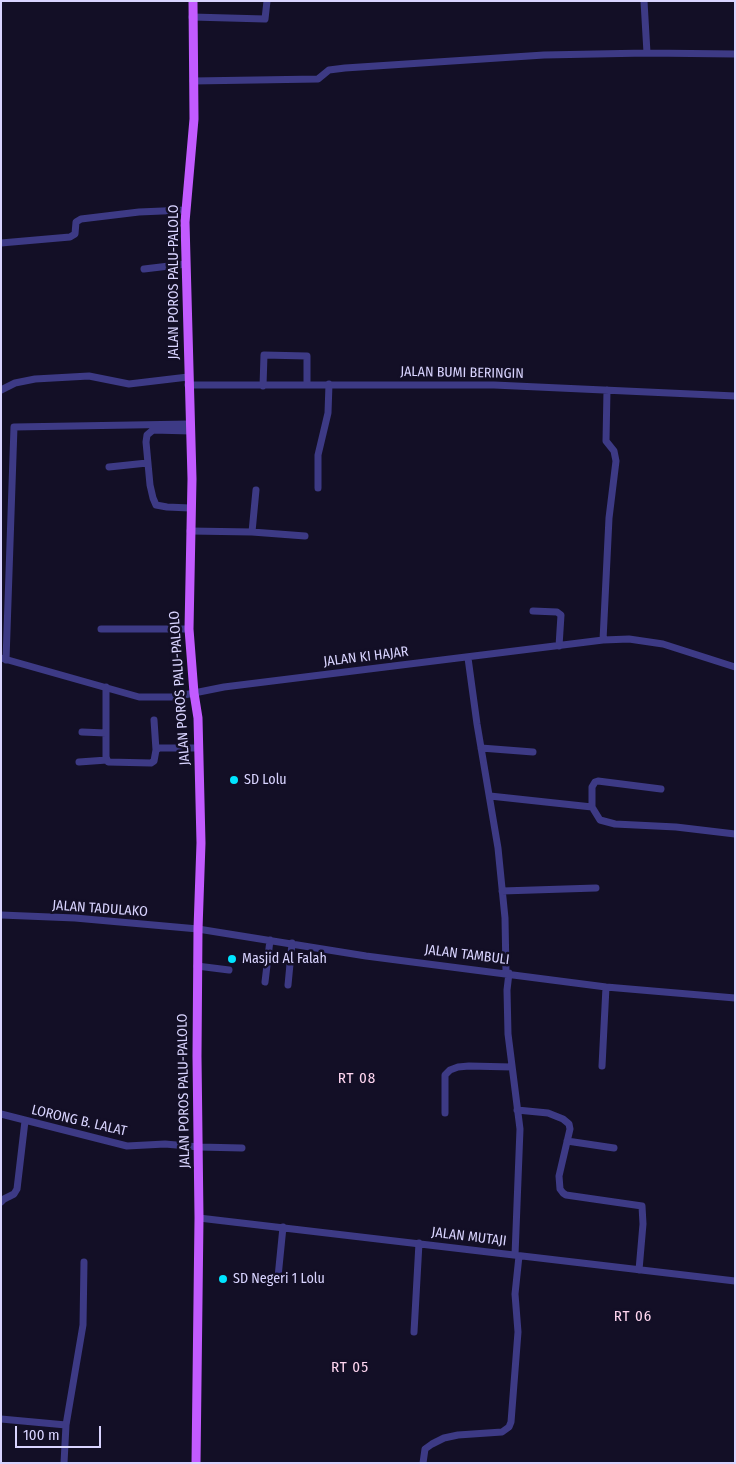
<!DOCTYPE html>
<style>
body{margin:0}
#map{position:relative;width:736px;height:1464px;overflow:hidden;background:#130f26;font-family:"Fira Sans Condensed",sans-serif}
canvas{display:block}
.frame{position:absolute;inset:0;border:2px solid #d9d4ff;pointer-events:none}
.scale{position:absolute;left:15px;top:1426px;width:86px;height:22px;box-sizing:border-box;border:2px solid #d9d4ff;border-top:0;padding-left:6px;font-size:15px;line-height:18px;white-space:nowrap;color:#d9d4ff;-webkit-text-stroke:4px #130f26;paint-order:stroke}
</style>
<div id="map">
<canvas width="736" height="1464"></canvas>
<div class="frame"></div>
<div class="scale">100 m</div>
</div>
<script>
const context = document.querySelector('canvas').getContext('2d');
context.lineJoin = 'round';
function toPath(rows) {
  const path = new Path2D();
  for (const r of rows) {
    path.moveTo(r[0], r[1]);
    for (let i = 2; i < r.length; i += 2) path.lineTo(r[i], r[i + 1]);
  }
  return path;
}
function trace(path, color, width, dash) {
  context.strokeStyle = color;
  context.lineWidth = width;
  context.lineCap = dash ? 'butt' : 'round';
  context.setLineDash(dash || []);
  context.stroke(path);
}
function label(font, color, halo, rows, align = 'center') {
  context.font = font + ' "Fira Sans Condensed",sans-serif';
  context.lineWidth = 5;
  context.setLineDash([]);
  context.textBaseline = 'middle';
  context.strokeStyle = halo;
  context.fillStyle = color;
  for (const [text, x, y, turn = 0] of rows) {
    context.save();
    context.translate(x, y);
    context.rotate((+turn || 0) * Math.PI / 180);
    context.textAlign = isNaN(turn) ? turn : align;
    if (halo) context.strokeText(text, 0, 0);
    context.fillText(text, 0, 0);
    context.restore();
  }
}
trace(toPath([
 [644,1,647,53],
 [192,17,265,19,267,1],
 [193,81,318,79,329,70,345,68,544,55,647,53,735,54],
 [1,243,70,237,75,234,76,222,81,219,139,212,186,210],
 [144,269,186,264],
 [188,385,494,385,735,396],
 [263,386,264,355,307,356,307,384],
 [1,390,15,383,35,379,89,376,129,384,188,377],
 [109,467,147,463],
 [318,488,318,455,328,413,329,384],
 [190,508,167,507,156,505,153,498,150,485,146,442,147,435,153,430,191,431],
 [190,531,252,532,305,536],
 [252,532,256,490],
 [533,611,557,612,561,615,559,646],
 [101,629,189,629],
 [603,640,609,518,616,461,614,451,606,441,607,390],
 [1,658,139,697,174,697,224,687,603,640,629,639,663,644,735,667],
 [468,658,477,724,498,848,505,918,506,973],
 [6,660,14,427,190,424],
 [106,687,106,757,108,762,151,763,154,761,156,750,159,748,199,748],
 [154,720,156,750],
 [82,732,106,733],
 [481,748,533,752],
 [79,762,107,760],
 [490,796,592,807,600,820,615,824,676,827,735,834],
 [592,807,592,787,595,782,598,781,661,789],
 [502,891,596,888],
 [1,915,75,918,198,929,366,956,606,987,735,998],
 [197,966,229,970],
 [509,973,507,990,508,1034,520,1129,515,1255],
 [265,982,270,940],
 [288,985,292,943],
 [602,1066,606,987],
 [517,1110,548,1113,563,1119,569,1124,570,1129,559,1176,560,1189,563,1193,566,1195,642,1206,643,1224,639,1270],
 [445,1113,445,1075,450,1070,458,1067,469,1066,512,1067],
 [1,1114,127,1146,165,1144,199,1147,242,1148],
 [567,1141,614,1148],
 [1,1202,4,1199,14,1194,17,1189,25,1121],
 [199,1218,735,1281],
 [278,1277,283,1227],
 [414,1332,419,1243],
 [1,1419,66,1425],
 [64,1463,66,1425,83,1325,84,1262],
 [423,1463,425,1449,432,1444,444,1438,458,1435,502,1432,509,1427,511,1422,518,1332,515,1294,519,1256]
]), '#3d3a85', 7);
trace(toPath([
 [193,1,194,119,185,222,192,479,189,629,194,693,198,718,201,843,198,929,197,1056,199,1218,196,1463]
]), '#c25bff', 9);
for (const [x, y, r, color] of [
 [234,780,5,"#00e5ff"],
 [232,959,5,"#00e5ff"],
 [223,1279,5,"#00e5ff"]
]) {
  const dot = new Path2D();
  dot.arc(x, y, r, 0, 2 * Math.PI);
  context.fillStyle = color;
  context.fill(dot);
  trace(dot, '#130f26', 2);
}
label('14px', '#d9d4ff', '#130f26', [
 ["JALAN POROS PALU-PALOLO",174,282,-90],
 ["JALAN BUMI BERINGIN",462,373,1],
 ["JALAN KI HAJAR",366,657,-7],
 ["JALAN POROS PALU-PALOLO",180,688,-94],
 ["JALAN TADULAKO",100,909,4],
 ["JALAN TAMBULI",467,955,7],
 ["JALAN POROS PALU-PALOLO",184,1091,-91],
 ["LORONG B. LALAT",79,1121,13],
 ["JALAN MUTAJI",469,1237,7]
]);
label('14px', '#d9d4ff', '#130f26', [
 ["SD Lolu",244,780],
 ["Masjid Al Falah",242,959],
 ["SD Negeri 1 Lolu",233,1279]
], 'left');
context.letterSpacing = '1px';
label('15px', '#ffd6f0', '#130f26', [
 ["RT 08",357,1079],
 ["RT 06",633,1317],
 ["RT 05",350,1368]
]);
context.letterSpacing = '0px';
</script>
